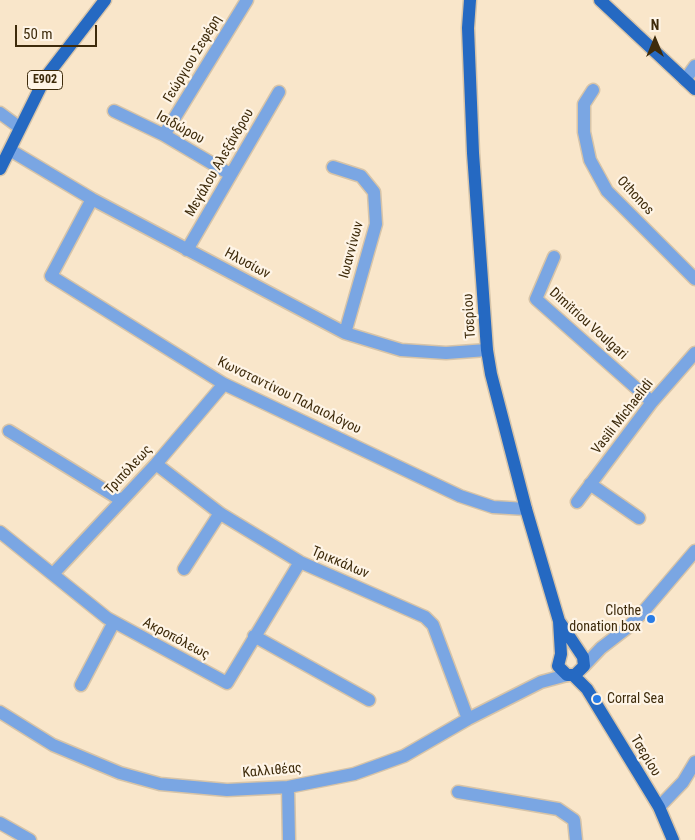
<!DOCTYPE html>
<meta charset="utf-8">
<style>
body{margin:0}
#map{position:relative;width:695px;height:840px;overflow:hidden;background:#f9e6ca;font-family:"Roboto Condensed",sans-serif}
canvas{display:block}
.north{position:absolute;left:630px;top:15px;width:50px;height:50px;-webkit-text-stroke:4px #fef4e6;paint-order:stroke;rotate:0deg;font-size:14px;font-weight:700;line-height:20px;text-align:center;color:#3e2b0b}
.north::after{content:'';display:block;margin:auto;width:18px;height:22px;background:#3e2b0b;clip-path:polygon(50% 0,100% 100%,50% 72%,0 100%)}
.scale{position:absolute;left:15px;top:25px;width:82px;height:22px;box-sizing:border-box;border:2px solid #3e2b0b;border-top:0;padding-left:6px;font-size:15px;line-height:18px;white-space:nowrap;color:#3e2b0b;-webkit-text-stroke:4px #fef4e6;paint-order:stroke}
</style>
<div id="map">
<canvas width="695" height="840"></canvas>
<div class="north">N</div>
<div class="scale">50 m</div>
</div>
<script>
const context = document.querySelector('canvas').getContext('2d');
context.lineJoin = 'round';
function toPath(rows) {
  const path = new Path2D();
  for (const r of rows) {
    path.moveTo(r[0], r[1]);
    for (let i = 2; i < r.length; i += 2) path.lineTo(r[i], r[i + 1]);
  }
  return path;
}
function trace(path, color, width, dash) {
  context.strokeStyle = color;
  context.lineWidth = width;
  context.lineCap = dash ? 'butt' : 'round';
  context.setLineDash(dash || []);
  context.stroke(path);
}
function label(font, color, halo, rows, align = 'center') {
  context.font = font + ' "Roboto Condensed",sans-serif';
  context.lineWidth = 4.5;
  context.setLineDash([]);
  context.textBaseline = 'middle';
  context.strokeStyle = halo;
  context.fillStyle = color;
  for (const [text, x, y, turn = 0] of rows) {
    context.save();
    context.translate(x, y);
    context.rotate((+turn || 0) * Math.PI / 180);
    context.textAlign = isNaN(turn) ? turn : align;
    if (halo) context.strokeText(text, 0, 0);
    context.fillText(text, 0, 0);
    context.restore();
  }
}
const minor = toPath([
 [685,80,695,66],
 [593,90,584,104,584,132,590,160,607,191,695,279],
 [114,111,164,135,230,174],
 [0,113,19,127],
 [164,135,247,0],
 [10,150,92,199,345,333,401,350,446,353,487,350],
 [333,167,361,176,374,192,376,224,345,333],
 [92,199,51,276,224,384,460,496,493,507,526,509],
 [187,250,279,92],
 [554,257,536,299,652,402],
 [9,431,121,500],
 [156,464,221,514,300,562,425,617,433,625,468,719],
 [590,484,639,518],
 [577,502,652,402,695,353],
 [0,532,107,618,227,683,300,562],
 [184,569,220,513],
 [53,574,156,464,224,384],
 [254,636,369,700],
 [584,666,601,648,627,628,643,612,695,551],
 [81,685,114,622],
 [0,712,53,745,120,773,160,784,227,790,288,787,354,774,404,756,468,719,541,682,567,675],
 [288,787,289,840],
 [458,792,558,809,574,820,576,840],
 [659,807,683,782,695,762],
 [0,823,30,840]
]);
const major = toPath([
 [470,0,468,28,473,153,487,350,491,374,526,509,559,621,561,654,558,666,567,675,575,675,584,666,583,657,559,621],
 [600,0,695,89],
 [0,169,45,78,105,0],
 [573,675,587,689,639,774,659,807,673,840]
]);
trace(minor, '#d7c4a8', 15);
trace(major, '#d7c4a8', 15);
trace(minor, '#7aa6e3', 12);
trace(major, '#2569c2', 12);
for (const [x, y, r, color] of [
 [651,619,5,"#287ce7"],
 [597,699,5,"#287ce7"]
]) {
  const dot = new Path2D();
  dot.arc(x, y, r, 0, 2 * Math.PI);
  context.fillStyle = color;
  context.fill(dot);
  trace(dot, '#fef4e6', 2);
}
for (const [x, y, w] of [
 [45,80,35]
]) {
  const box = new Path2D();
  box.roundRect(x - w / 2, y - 9.5, w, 19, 4);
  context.fillStyle = '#fef4e6';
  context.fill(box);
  trace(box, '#3e2b0b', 1);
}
label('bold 12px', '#3e2b0b', null, [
 ["E902",45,80]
]);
label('14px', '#3e2b0b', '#fef4e6', [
 ["Γεώργιου Σεφέρη",193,59,-59],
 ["Ισιδώρου",180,128,29],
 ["Μεγάλου Αλεξάνδρου",220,163,-60],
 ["Othonos",635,196,47],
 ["Ιωαννίνων",352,250,-75],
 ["Ηλυσίων",247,264,28],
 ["Τσερίου",470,316,-94],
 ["Dimitriou Voulgari",588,324,42],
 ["Κωνσταντίνου Παλαιολόγου",289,396,26],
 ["Vasili Michaelidi",623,417,-52],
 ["Τριπόλεως",129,470,-47],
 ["Τρικκάλων",340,563,23],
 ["Ακροπόλεως",176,639,28],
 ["Τσερίου",645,756,59],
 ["Καλλιθέας",272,771,-5]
]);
label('14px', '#3e2b0b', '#fef4e6', [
 ["Clothe",641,611],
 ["donation box",641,627],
 ["Corral Sea",607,699,"left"]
], 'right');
</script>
